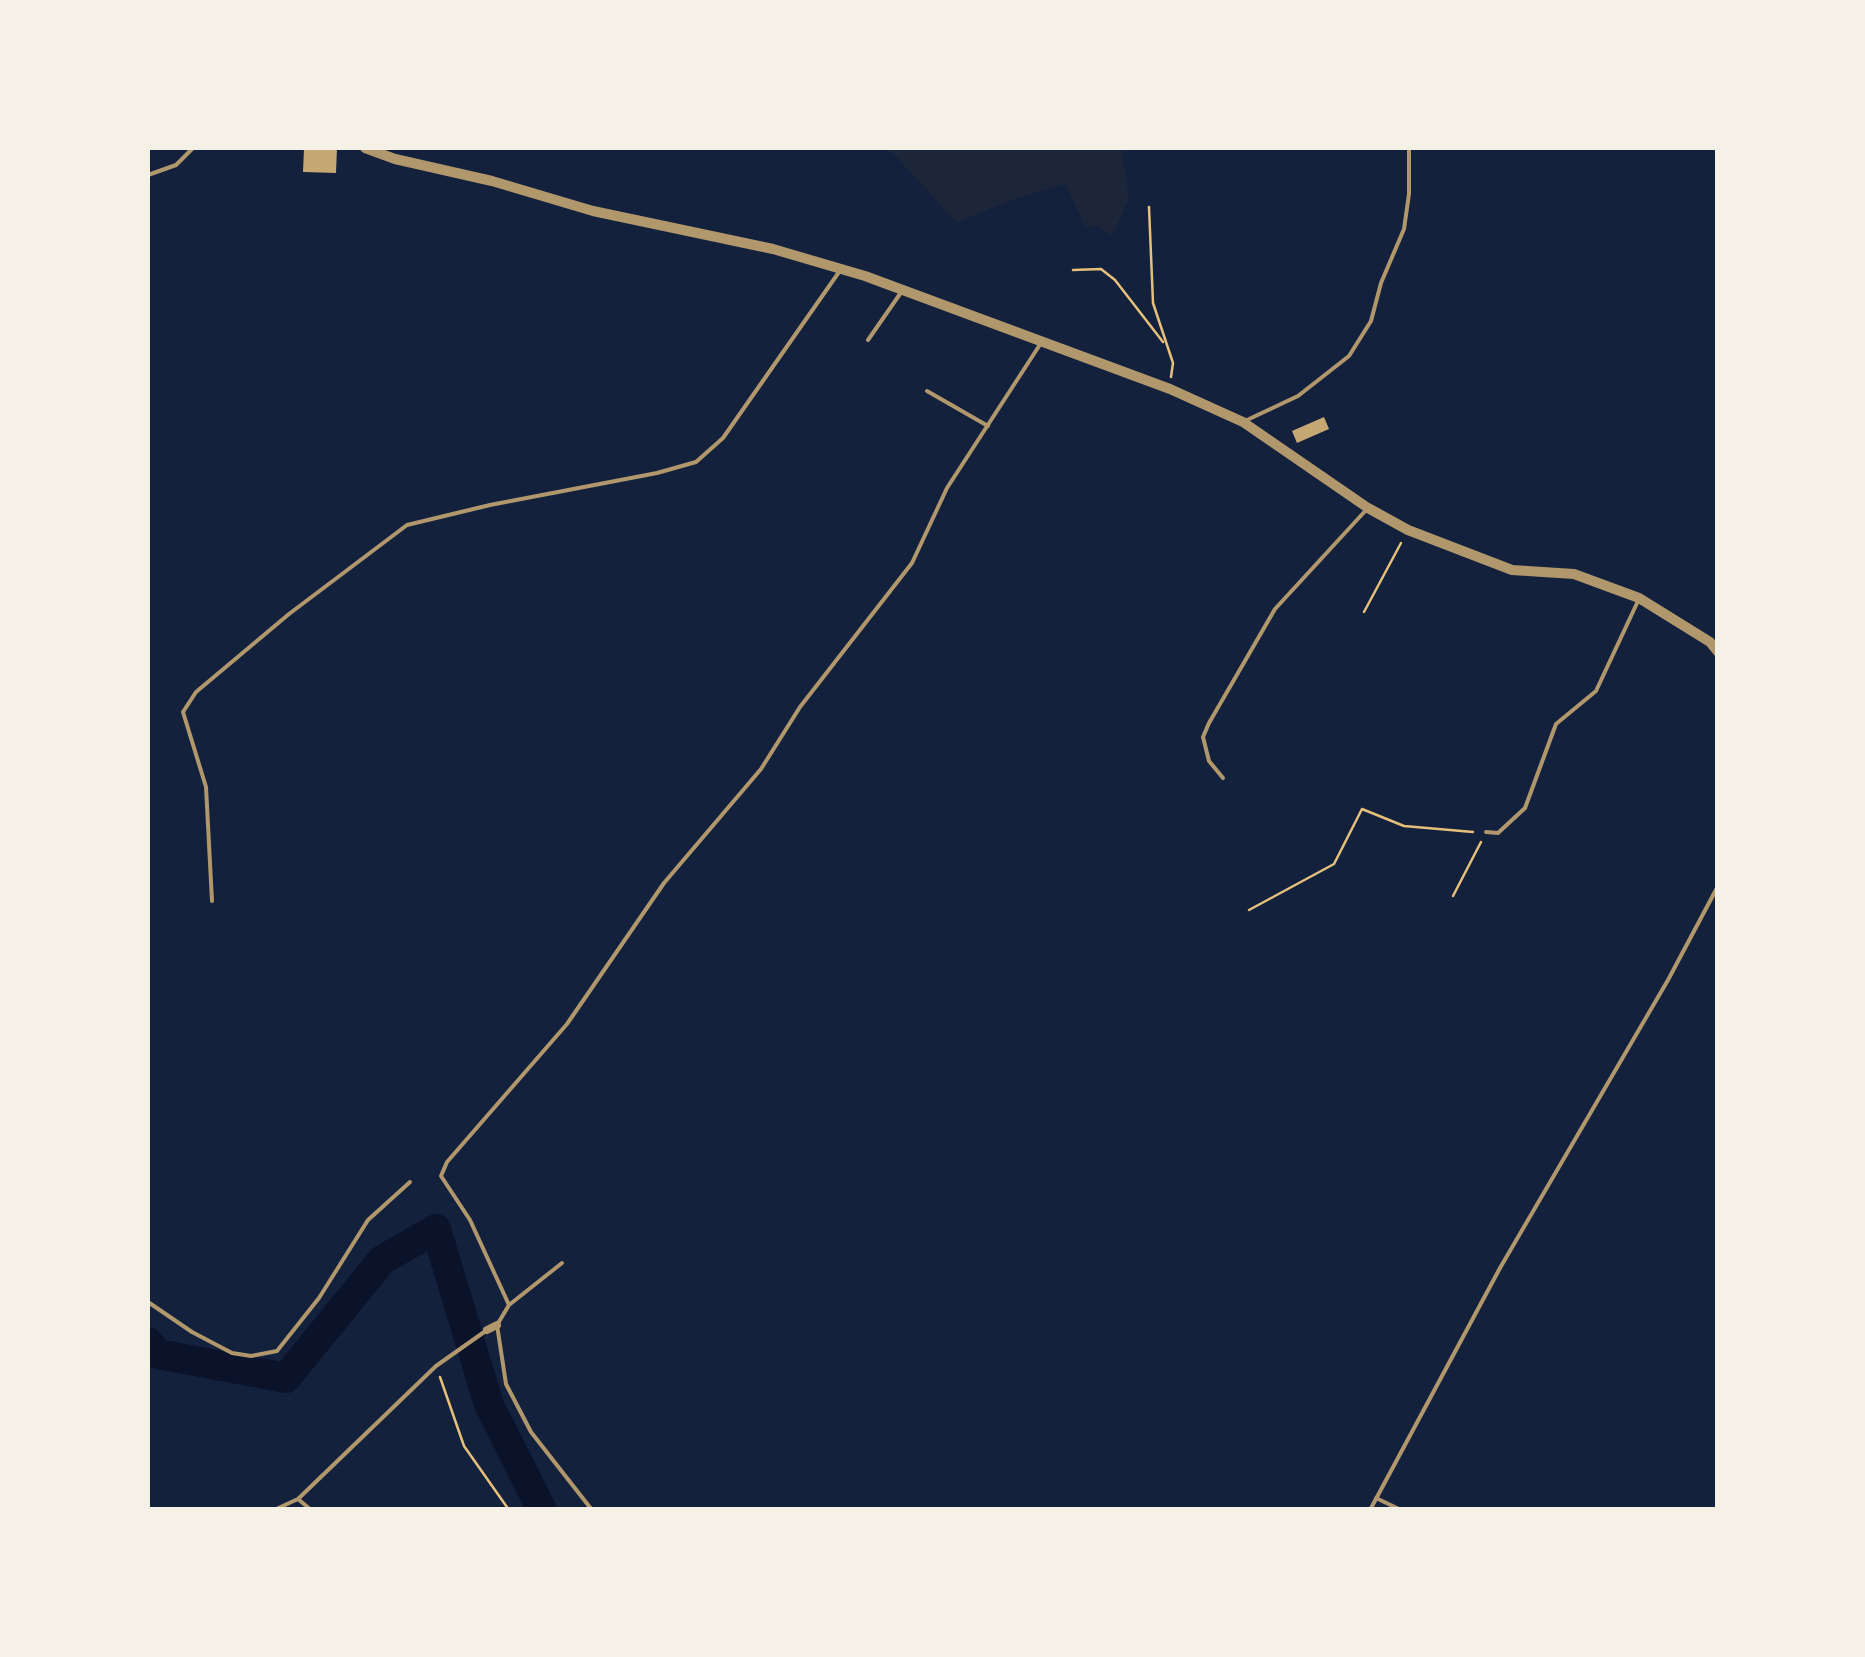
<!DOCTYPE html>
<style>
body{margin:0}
#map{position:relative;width:1865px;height:1657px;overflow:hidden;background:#14213d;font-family:"Libre Baskerville",serif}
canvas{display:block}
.frame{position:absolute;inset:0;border:150px solid #f6f1e7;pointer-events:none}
</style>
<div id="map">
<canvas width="1865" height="1657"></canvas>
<div class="frame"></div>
</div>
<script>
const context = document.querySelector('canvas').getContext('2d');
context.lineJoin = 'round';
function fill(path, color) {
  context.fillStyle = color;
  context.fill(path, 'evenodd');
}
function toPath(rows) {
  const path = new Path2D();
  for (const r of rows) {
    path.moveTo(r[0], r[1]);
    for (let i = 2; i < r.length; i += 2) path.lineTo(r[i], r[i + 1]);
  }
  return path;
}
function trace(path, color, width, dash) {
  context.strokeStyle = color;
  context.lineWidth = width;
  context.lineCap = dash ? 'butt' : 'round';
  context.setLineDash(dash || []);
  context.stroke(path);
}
fill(toPath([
 [880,148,1121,148,1129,198,1112,236,1096,225,1086,228,1065,184,1014,199,957,223,893,153]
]), '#1d2539');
trace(toPath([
 [148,1342,158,1354,286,1378,382,1260,436,1229,489,1405,542,1510]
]), '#0b132b', 30);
fill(toPath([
 [304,148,337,148,336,173,303,172],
 [1324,417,1329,429,1297,443,1292,431]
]), '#c6a872');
trace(toPath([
 [1149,207,1153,303,1173,363,1171,377],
 [1073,270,1101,269,1115,280,1163,342],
 [1364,612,1401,543],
 [1453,896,1481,842],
 [1249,910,1334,864,1362,809,1404,826,1473,832],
 [440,1377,464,1446,509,1510]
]), '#e5c07b', 2.5);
trace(toPath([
 [148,175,176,165,193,148],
 [868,340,902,291],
 [927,391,988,426],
 [1247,420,1298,396,1349,356,1371,321,1381,283,1404,229,1409,194,1409,148],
 [1223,778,1209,761,1203,737,1209,723,1275,609,1367,509],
 [1486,832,1498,833,1525,808,1556,724,1596,691,1638,601],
 [212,901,206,787,183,712,196,692,289,614,407,525,490,505,657,473,696,462,723,438,839,272],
 [148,1302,192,1332,232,1353,251,1356,277,1351,319,1298,368,1220,410,1182],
 [509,1305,562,1263],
 [1376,1498,1401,1510],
 [298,1499,311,1510],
 [274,1510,298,1499,436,1366,487,1330],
 [592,1510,531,1432,506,1384,497,1325,509,1305,470,1220,441,1176,447,1162,567,1024,664,883,761,769,800,707,912,563,947,488,1041,343],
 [1370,1510,1500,1268,1668,980,1718,886]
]), '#b1986c', 4);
trace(toPath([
 [487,1330,497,1325]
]), '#b1986c', 8);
trace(toPath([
 [365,148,395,159,492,181,593,211,773,249,865,276,1170,389,1243,422,1368,508,1408,530,1512,570,1574,574,1639,598,1710,642,1718,652]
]), '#b1986c', 10);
</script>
